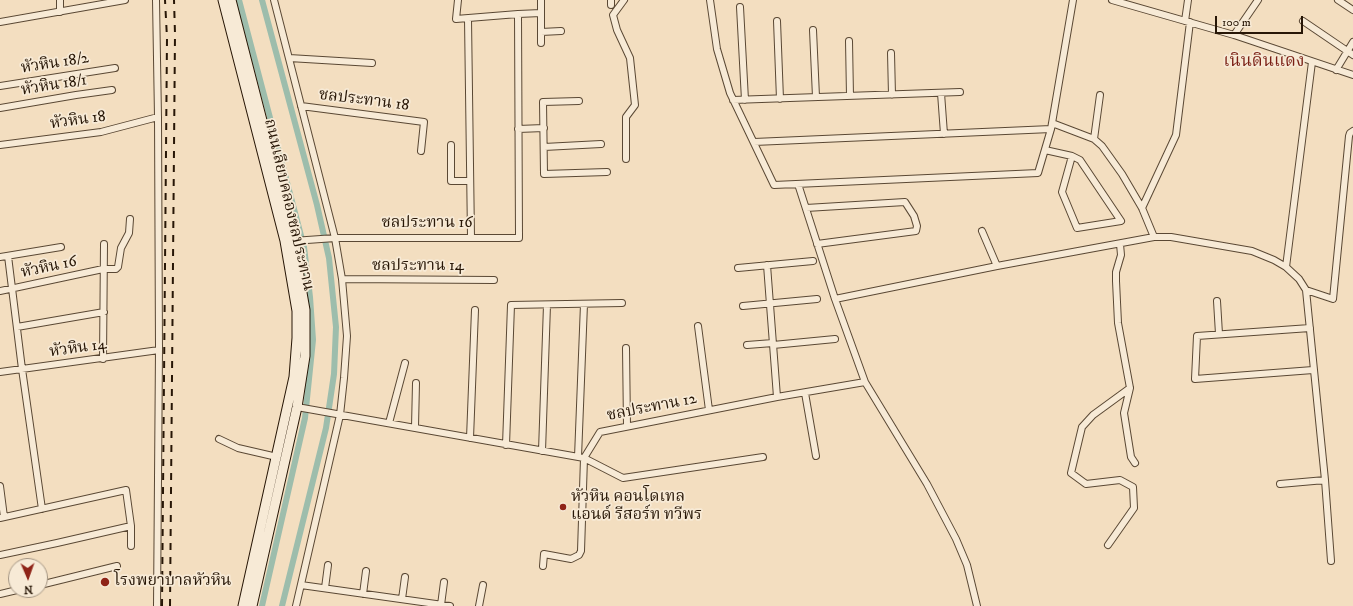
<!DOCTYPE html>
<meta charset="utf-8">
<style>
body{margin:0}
#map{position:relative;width:1353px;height:606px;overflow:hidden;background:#f3dec0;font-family:"IM FELL DW Pica",serif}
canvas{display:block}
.north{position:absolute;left:8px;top:558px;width:40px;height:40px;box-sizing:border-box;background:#f7ead6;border:1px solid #a49583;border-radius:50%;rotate:178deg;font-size:11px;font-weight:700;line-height:16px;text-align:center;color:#271606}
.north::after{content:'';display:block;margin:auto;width:14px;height:18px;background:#8f2418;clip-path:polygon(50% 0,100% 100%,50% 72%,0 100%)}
.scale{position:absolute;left:1215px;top:16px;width:88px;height:18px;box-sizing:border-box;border:2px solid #271606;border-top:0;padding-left:5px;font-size:12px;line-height:14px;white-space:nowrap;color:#271606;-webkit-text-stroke:3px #f7ead6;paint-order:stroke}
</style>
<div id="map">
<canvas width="1353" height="606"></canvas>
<div class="north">N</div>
<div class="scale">100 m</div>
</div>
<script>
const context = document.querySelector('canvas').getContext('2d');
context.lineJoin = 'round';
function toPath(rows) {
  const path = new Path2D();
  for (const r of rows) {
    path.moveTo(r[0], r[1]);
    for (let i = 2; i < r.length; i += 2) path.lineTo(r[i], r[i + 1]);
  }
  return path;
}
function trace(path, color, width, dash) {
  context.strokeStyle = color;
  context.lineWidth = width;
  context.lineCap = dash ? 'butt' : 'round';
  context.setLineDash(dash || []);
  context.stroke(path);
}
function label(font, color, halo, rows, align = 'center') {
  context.font = font + ' "IM FELL DW Pica","Noto Serif Thai",serif';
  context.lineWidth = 3.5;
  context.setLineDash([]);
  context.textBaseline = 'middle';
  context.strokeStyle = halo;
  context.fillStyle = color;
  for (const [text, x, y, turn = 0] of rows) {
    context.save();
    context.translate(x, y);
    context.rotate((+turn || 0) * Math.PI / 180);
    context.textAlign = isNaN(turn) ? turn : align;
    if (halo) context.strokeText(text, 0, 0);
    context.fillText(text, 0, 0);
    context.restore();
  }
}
trace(toPath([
 [239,0,304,247,310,297,313,340,305,418,262,606],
 [262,0,317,205,329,258,336,327,334,374,326,428,282,606]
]), '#9dbdac', 6);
const street = toPath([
 [60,0,60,12],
 [156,0,158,117,159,350,157,606],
 [274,0,335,238,342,279,347,336,344,378,340,415,296,606],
 [541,0,541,43],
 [624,0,613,15,617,30,630,58,635,105,626,117,626,159],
 [710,0,717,49,730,93,774,185,1038,173,1051,129,1073,0],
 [1112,0,1234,35,1353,75],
 [1338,0,1353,10],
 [611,5,611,0],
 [740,7,745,100],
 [518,14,541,13],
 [468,19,471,237],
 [777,21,780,99],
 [1185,21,1188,0],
 [1303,21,1353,55],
 [0,22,125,0],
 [813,30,816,97],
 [541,32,561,31],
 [1234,35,1258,0],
 [849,41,850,96],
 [891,53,892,95],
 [289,58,372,63],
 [1336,70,1353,42],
 [0,86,115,68],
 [941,93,944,134],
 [733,100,960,92],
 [579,101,543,102,544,174,607,172],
 [301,106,424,122,421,151],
 [0,108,76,95,112,90],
 [1052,123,1094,139,1102,146,1122,174,1142,208,1154,237],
 [518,129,544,128],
 [1094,139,1100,95],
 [754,142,1051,129],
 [0,145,101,132,158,117],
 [451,145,451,181,470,181],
 [544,147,601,144],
 [1045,150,1072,156,1080,160,1121,221,1077,228,1062,192,1072,156],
 [798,184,835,299,865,382,927,484,956,539,967,565,977,606],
 [806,208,905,202,914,216,917,226,916,231,817,244],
 [1142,208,1176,135,1190,22],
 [982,231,997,266],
 [293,241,335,238,519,238,518,14,456,19,458,0],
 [8,256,22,369,42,509],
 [0,257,61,247],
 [767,265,777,397],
 [1286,267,1312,62],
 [738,268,813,261],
 [342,279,494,280],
 [1306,290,1333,299,1349,136,1350,133,1353,131],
 [0,291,103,269,116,269,118,267,121,248,129,233,130,219],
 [835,299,997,266,1154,237,1171,237,1252,251,1274,260,1286,267,1299,279,1306,290,1325,480,1331,561],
 [1217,301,1219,334],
 [743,306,817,299],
 [698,326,709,410],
 [17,327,104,312],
 [1310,328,1197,336,1195,379,1313,370],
 [747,345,773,343],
 [773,345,835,339],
 [626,348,627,426],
 [103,359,104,244],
 [0,372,159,350],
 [1130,388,1124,413,1131,457,1135,463],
 [805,393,816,456],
 [297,407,584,458,600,432,777,397,865,382],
 [389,423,405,363],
 [415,427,416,383],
 [470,438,475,310],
 [219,439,238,448,277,457],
 [506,445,511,305,622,303],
 [542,451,547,305],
 [578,457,584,304],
 [1280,484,1325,480],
 [0,486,4,517],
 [0,518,126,490,131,526,131,546],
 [1108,545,1134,508,1133,487,1120,480,1086,484,1071,473,1082,427,1093,415,1130,388,1118,323,1116,281,1116,272,1121,255,1120,244],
 [0,555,57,543,131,526],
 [543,566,544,554,571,559,579,555,581,551,584,458,623,478,763,457],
 [40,585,117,566],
 [301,585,450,606],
 [325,588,328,565],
 [0,594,17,590],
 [363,594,366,571],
 [402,599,405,577],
 [441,605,444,582],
 [479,606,483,585]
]);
const secondary = toPath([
 [223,0,285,241,297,311,297,338,294,377,243,606],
 [231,0,293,241,305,310,305,356,297,407,252,606]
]);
trace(street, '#5a4834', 8);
trace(secondary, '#271606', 11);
trace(street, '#f7ead6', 6);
trace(secondary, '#f7ead6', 9);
trace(toPath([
 [162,606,167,38,165,0],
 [170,606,175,34,174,0]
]), '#271606', 2, [7, 7]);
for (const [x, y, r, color] of [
 [563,507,4,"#8f2418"],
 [105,582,5,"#8f2418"]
]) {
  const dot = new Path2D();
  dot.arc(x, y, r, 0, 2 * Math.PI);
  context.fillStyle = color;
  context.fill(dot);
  trace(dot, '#f7ead6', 1.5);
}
label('16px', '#271606', '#f7ead6', [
 ["หัวหิน 18/2",55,64,-9],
 ["หัวหิน 18/1",54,86,-9],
 ["ชลประทาน 18",364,101,7],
 ["หัวหิน 18",78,121,-8],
 ["ถนนเลียบคลองชลประทาน",288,205,77],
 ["ชลประทาน 16",427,224],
 ["ชลประทาน 14",418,267],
 ["หัวหิน 16",49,268,-12],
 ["หัวหิน 14",78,349,-8],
 ["ชลประทาน 12",652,408,-11]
]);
label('16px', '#271606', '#f7ead6', [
 ["หัวหิน คอนโดเทล",571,498],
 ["แอนด์ รีสอร์ท ทวีพร",571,516],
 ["โรงพยาบาลหัวหิน",114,582]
], 'left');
label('17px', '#7a1f14', '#f7ead6', [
 ["เนินดินแดง",1264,62]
]);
</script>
